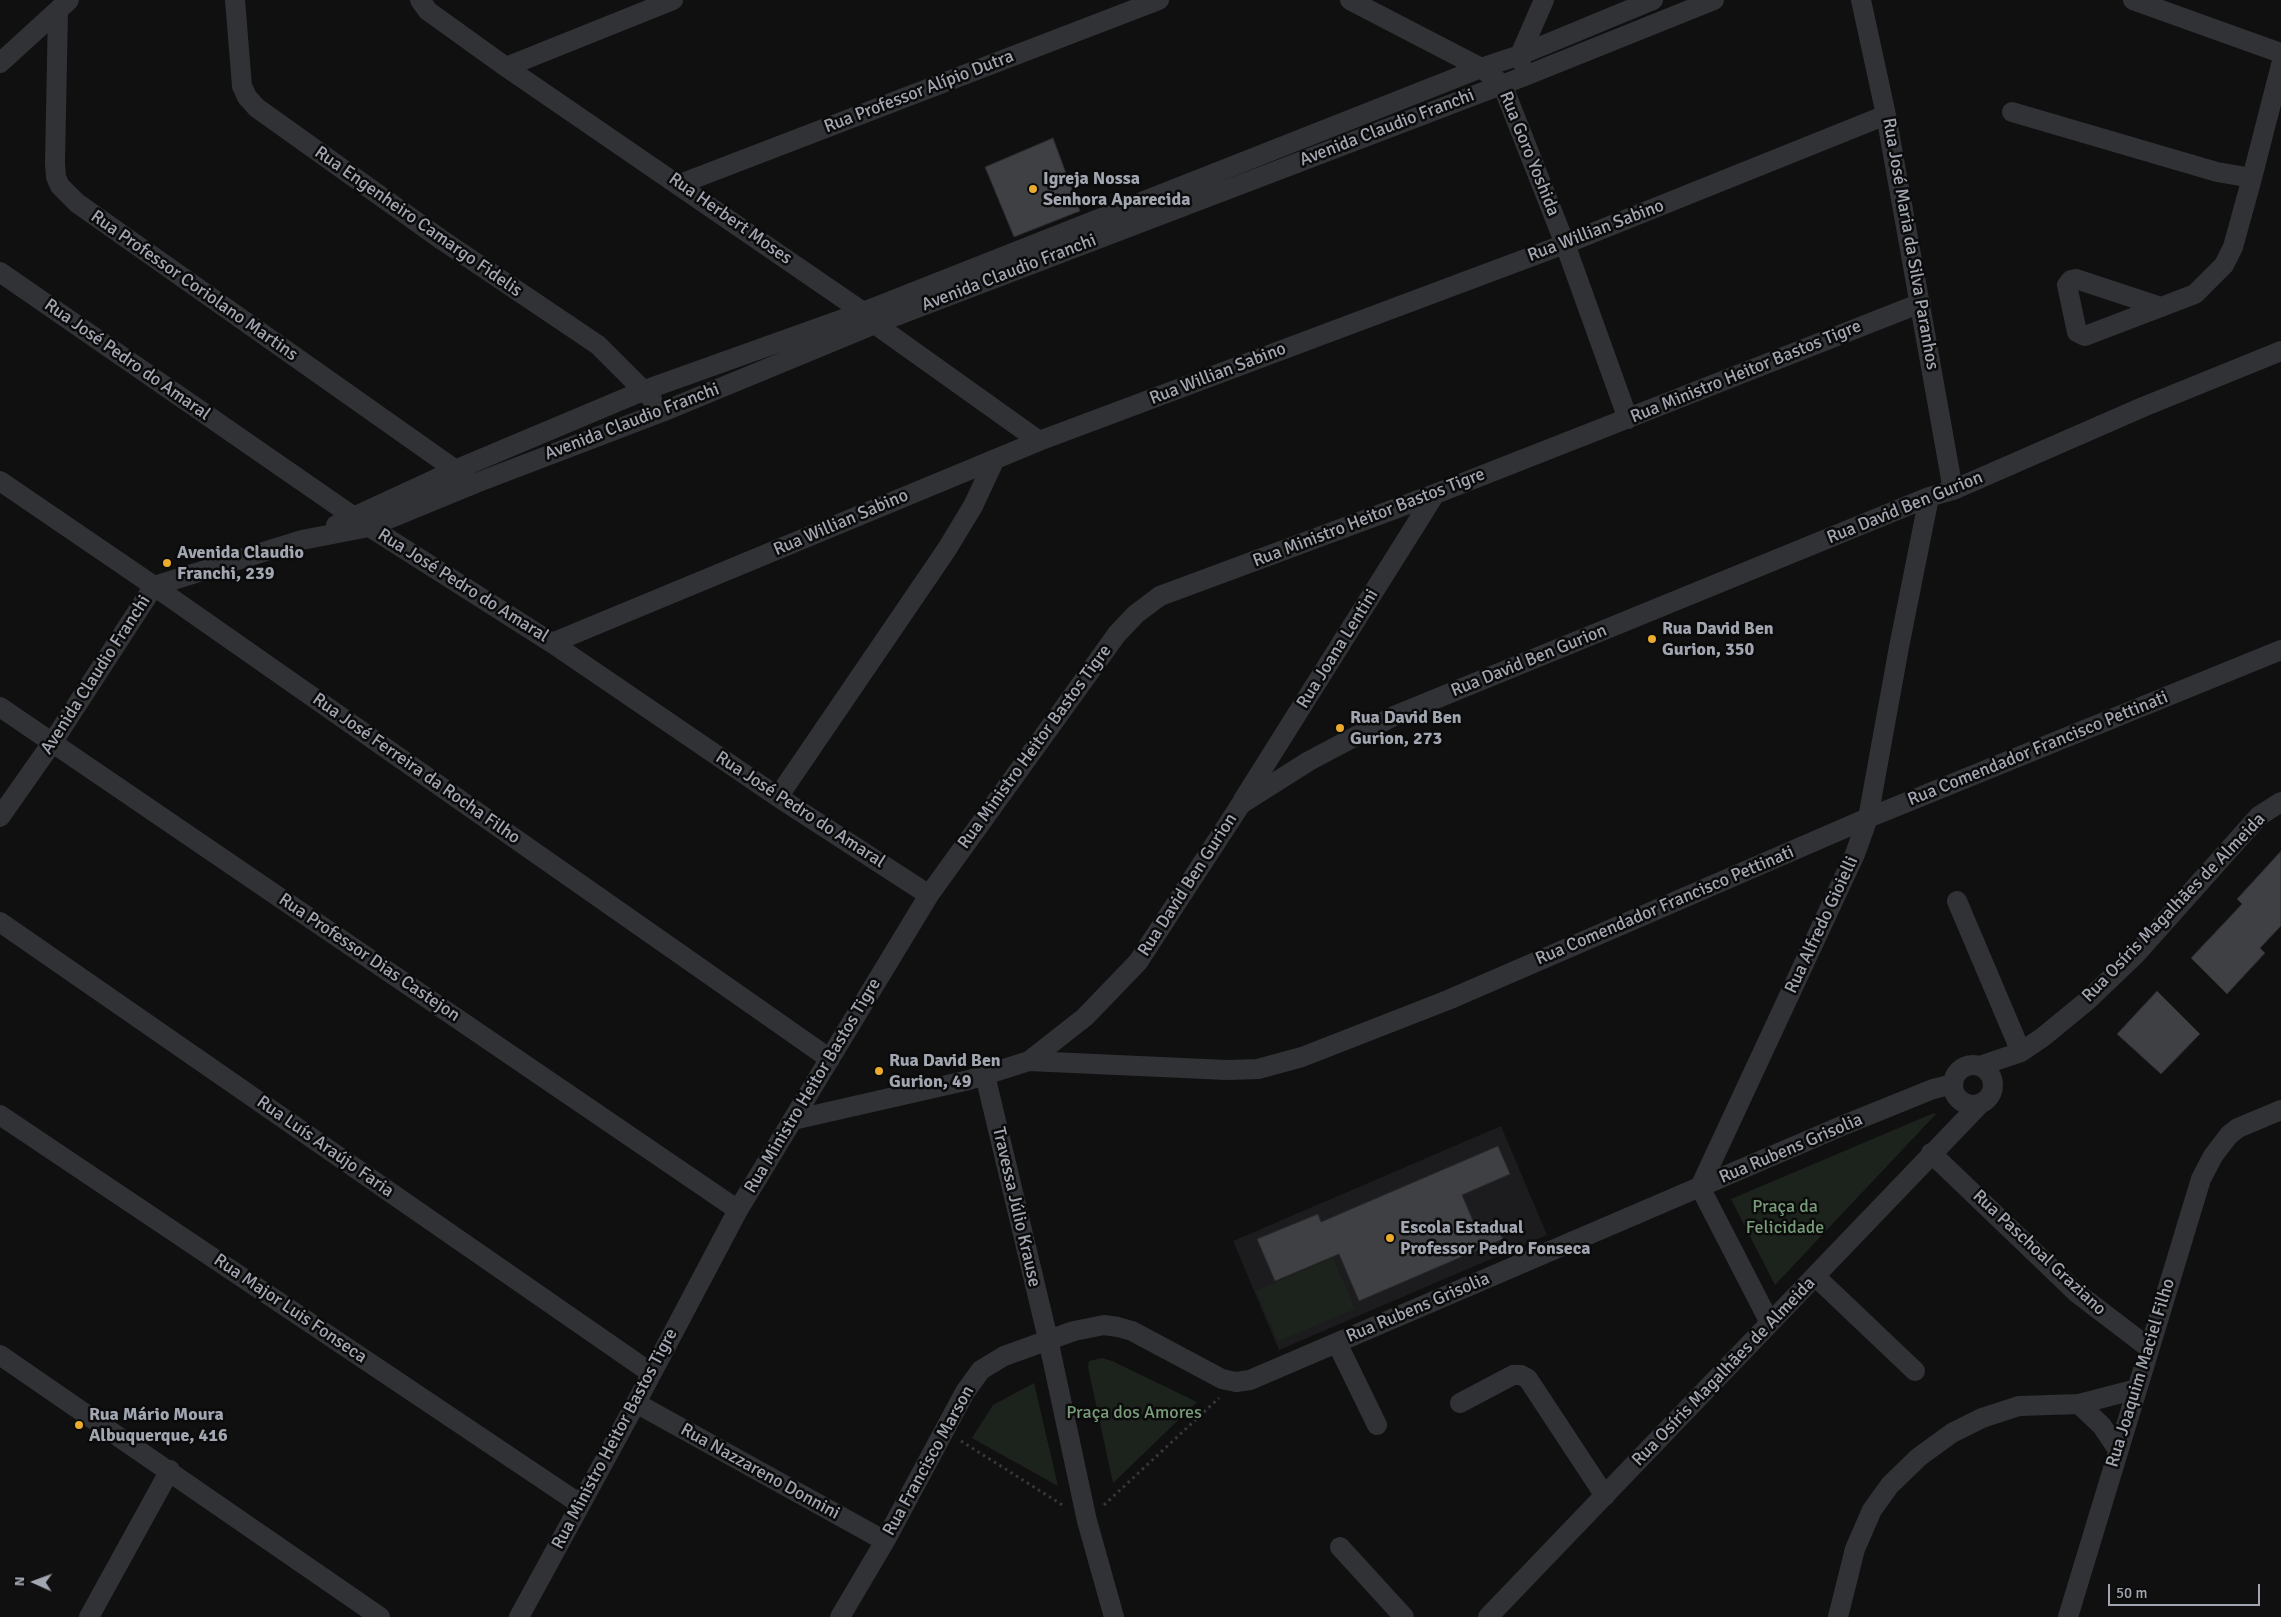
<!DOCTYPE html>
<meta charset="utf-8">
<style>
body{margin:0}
#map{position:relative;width:2281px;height:1617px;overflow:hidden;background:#101011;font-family:Signika,sans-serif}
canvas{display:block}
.north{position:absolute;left:10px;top:1557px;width:50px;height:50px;-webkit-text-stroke:4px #0b0b0c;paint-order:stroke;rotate:272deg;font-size:14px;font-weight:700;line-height:20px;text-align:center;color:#a1a6b1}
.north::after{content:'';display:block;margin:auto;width:18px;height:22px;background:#a1a6b1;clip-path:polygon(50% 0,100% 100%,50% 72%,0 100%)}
.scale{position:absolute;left:2108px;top:1584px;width:152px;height:22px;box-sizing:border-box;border:2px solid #a1a6b1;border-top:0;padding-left:6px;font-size:15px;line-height:18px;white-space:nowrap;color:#a1a6b1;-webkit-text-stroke:4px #0b0b0c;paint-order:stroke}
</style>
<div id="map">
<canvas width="2281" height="1617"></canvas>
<div class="north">N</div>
<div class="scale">50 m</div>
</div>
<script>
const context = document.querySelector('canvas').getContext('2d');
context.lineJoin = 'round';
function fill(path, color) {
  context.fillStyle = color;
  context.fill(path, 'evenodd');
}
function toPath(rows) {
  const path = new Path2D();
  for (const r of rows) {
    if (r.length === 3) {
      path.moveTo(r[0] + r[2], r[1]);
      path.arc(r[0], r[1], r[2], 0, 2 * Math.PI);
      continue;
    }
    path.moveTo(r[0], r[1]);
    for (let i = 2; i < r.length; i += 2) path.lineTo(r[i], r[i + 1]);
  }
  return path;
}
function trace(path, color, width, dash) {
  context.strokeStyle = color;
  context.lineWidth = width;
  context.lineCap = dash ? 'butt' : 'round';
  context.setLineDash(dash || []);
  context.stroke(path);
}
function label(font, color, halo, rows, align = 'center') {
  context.font = font + ' Signika,sans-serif';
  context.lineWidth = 5;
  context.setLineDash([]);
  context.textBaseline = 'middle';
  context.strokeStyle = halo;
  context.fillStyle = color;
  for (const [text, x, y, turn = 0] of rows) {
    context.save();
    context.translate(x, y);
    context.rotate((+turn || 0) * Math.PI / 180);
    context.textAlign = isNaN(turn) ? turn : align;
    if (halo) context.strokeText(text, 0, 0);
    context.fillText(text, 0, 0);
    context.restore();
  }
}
fill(toPath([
 [1501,1126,1547,1235,1279,1350,1233,1241]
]), '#1c1c1e');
fill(toPath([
 [1934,1113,1936,1114,1775,1285,1731,1199],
 [1333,1258,1355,1309,1278,1341,1256,1291],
 [1102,1358,1112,1361,1197,1402,1113,1483,1088,1367,1089,1361],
 [1034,1383,1058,1486,972,1438,993,1405]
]), '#1c231d');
const building = toPath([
 [1053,138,1080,211,1014,237,985,167,1053,138],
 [2281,851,2281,926,2260,948,2265,953,2227,994,2191,958,2242,904,2237,899,2281,851],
 [2157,991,2200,1034,2161,1074,2117,1034,2157,991],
 [1498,1146,1510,1174,1462,1195,1476,1228,1494,1220,1503,1239,1359,1301,1339,1254,1275,1281,1257,1239,1318,1214,1321,1222,1498,1146]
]);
fill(building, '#3f4044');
trace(building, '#2a2a2d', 1);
trace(toPath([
 [961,1441,1064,1506],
 [1104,1505,1219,1398]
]), '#37383d', 3, [2.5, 4]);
trace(toPath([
 [235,0,242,86,247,97,257,108,442,240,598,345,652,399],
 [420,0,428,11,506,67,863,312,875,324,1039,441],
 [1350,0,1481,68,1502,84,1565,244,1628,419],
 [1861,0,1886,115,1953,490],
 [2133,0,2281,53],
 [58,11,55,163,56,177,60,186,77,203,464,476],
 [1521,61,1520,55,1544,0],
 [0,63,69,0],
 [506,67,673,0],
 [2012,112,2217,172,2252,178,2281,65],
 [680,184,1159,0],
 [0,272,354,517,552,643,778,797,929,895],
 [2161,307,2076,279,2071,280,2067,285,2077,332,2085,336,2161,307,2195,294,2224,265,2233,247,2252,178],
 [0,481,154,586,830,1059],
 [336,525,455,470,645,390,863,312,1481,68,1520,55,1653,0],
 [552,643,1039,441,1565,244,1886,115],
 [0,707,738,1210],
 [778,797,947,549,973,506,995,459],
 [1243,800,1435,494],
 [0,817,52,743,154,586,302,540,369,527,476,483,662,412,875,324,1525,76,1714,0],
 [1957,901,2021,1052],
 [0,922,651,1373],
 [1029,1061,1227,1070,1258,1069,1302,1057,1448,1000,1868,818,2281,650],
 [1973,1085,20],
 [1980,1066,2021,1052,2043,1037,2088,1000,2135,955,2259,816,2281,802],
 [985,1075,1048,1339,1087,1521,1114,1617],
 [0,1115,580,1504],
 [793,1120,969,1080,1029,1061,1085,1017,1138,962,1241,804,1309,761,1394,716,1929,497,1953,490,2143,407,2281,351],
 [1931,1153,2077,1293,2149,1348],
 [1815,1276,1915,1371],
 [1770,1323,1700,1187,1855,854,1868,818,1899,647,1929,497],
 [1337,1343,1377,1425],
 [0,1355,380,1617],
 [636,1403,885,1541],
 [1460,1403,1513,1375,1521,1375,1528,1379,1605,1496],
 [2079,1404,2102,1426,2118,1450],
 [1340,1547,1404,1617],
 [89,1617,170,1470],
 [519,1617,636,1403,738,1210,929,895,1117,634,1136,614,1160,596,1435,494,1921,303],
 [840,1617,885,1541,965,1392,981,1370,1004,1356,1074,1331,1104,1325,1118,1327,1132,1331,1222,1379,1236,1382,1250,1380,1844,1125,1933,1089,1953,1084],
 [1488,1617,1981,1103],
 [1838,1617,1855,1549,1872,1510,1890,1485,1919,1457,1952,1433,1982,1418,2019,1406,2079,1404,2137,1389],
 [2068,1617,2201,1179,2213,1156,2229,1135,2238,1128,2281,1110]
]), '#313236', 20);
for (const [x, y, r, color] of [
 [1033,189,5,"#ebab2d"],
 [167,563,5,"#ebab2d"],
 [1652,639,5,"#ebab2d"],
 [1340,728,5,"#ebab2d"],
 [879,1071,5,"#ebab2d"],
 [1390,1238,5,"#ebab2d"],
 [79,1425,5,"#ebab2d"]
]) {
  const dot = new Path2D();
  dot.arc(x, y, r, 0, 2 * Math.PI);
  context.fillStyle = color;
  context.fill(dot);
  trace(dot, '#0b0b0c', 2);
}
label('18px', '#a1a6b1', '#0b0b0c', [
 ["Rua Professor Alípio Dutra",919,92,-21],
 ["Avenida Claudio Franchi",1387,128,-21],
 ["Rua Goro Yoshida",1529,154,68],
 ["Rua Herbert Moses",730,219,35],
 ["Rua Engenheiro Camargo Fidelis",418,222,35],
 ["Rua Willian Sabino",1596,231,-21],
 ["Rua José Maria da Silva Paranhos",1910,244,80],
 ["Avenida Claudio Franchi",1009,273,-21],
 ["Rua Professor Coriolano Martins",194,286,35],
 ["Rua José Pedro do Amaral",127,360,35],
 ["Rua Ministro Heitor Bastos Tigre",1746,372,-22],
 ["Rua Willian Sabino",1218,374,-21],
 ["Avenida Claudio Franchi",632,422,-21],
 ["Rua David Ben Gurion",1905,508,-22],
 ["Rua Ministro Heitor Bastos Tigre",1369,518,-21],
 ["Rua Willian Sabino",841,523,-23],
 ["Rua José Pedro do Amaral",463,586,32],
 ["Rua Joana Lentini",1338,649,-58],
 ["Rua David Ben Gurion",1529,661,-22],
 ["Avenida Claudio Franchi",96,675,-57],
 ["Rua Ministro Heitor Bastos Tigre",1035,747,-54],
 ["Rua Comendador Francisco Pettinati",2038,749,-22],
 ["Rua José Ferreira da Rocha Filho",416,769,35],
 ["Rua José Pedro do Amaral",800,810,33],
 ["Rua David Ben Gurion",1188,885,-57],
 ["Rua Comendador Francisco Pettinati",1665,906,-23],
 ["Rua Osíris Magalhães de Almeida",2174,908,-46],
 ["Rua Alfredo Gioielli",1822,925,-65],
 ["Rua Professor Dias Castejon",369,958,34],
 ["Rua Ministro Heitor Bastos Tigre",813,1086,-59],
 ["Rua Luís Araújo Faria",325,1147,35],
 ["Rua Rubens Grisolia",1791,1149,-23],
 ["Travessa Júlio Krause",1016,1207,77],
 ["Rua Paschoal Graziano",2039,1253,43],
 ["Rua Rubens Grisolia",1418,1308,-23],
 ["Rua Major Luis Fonseca",290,1309,34],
 ["Rua Osíris Magalhães de Almeida",1724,1372,-46],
 ["Rua Joaquim Maciel Filho",2141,1373,-73],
 ["Rua Ministro Heitor Bastos Tigre",615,1439,-62],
 ["Rua Francisco Marson",929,1461,-61],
 ["Rua Nazzareno Donnini",760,1472,29]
]);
label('bold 18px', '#a1a6b1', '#0b0b0c', [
 ["Igreja Nossa",1043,179],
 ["Senhora Aparecida",1043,200],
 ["Avenida Claudio",177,553],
 ["Franchi, 239",177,574],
 ["Rua David Ben",1662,629],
 ["Gurion, 350",1662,650],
 ["Rua David Ben",1350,718],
 ["Gurion, 273",1350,739],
 ["Rua David Ben",889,1061],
 ["Gurion, 49",889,1082],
 ["Escola Estadual",1400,1228],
 ["Professor Pedro Fonseca",1400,1249],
 ["Rua Mário Moura",89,1415],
 ["Albuquerque, 416",89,1436]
], 'left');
label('18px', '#789c7a', '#0b0b0c', [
 ["Praça da",1785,1207],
 ["Felicidade",1785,1228],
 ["Praça dos Amores",1134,1413]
]);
</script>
